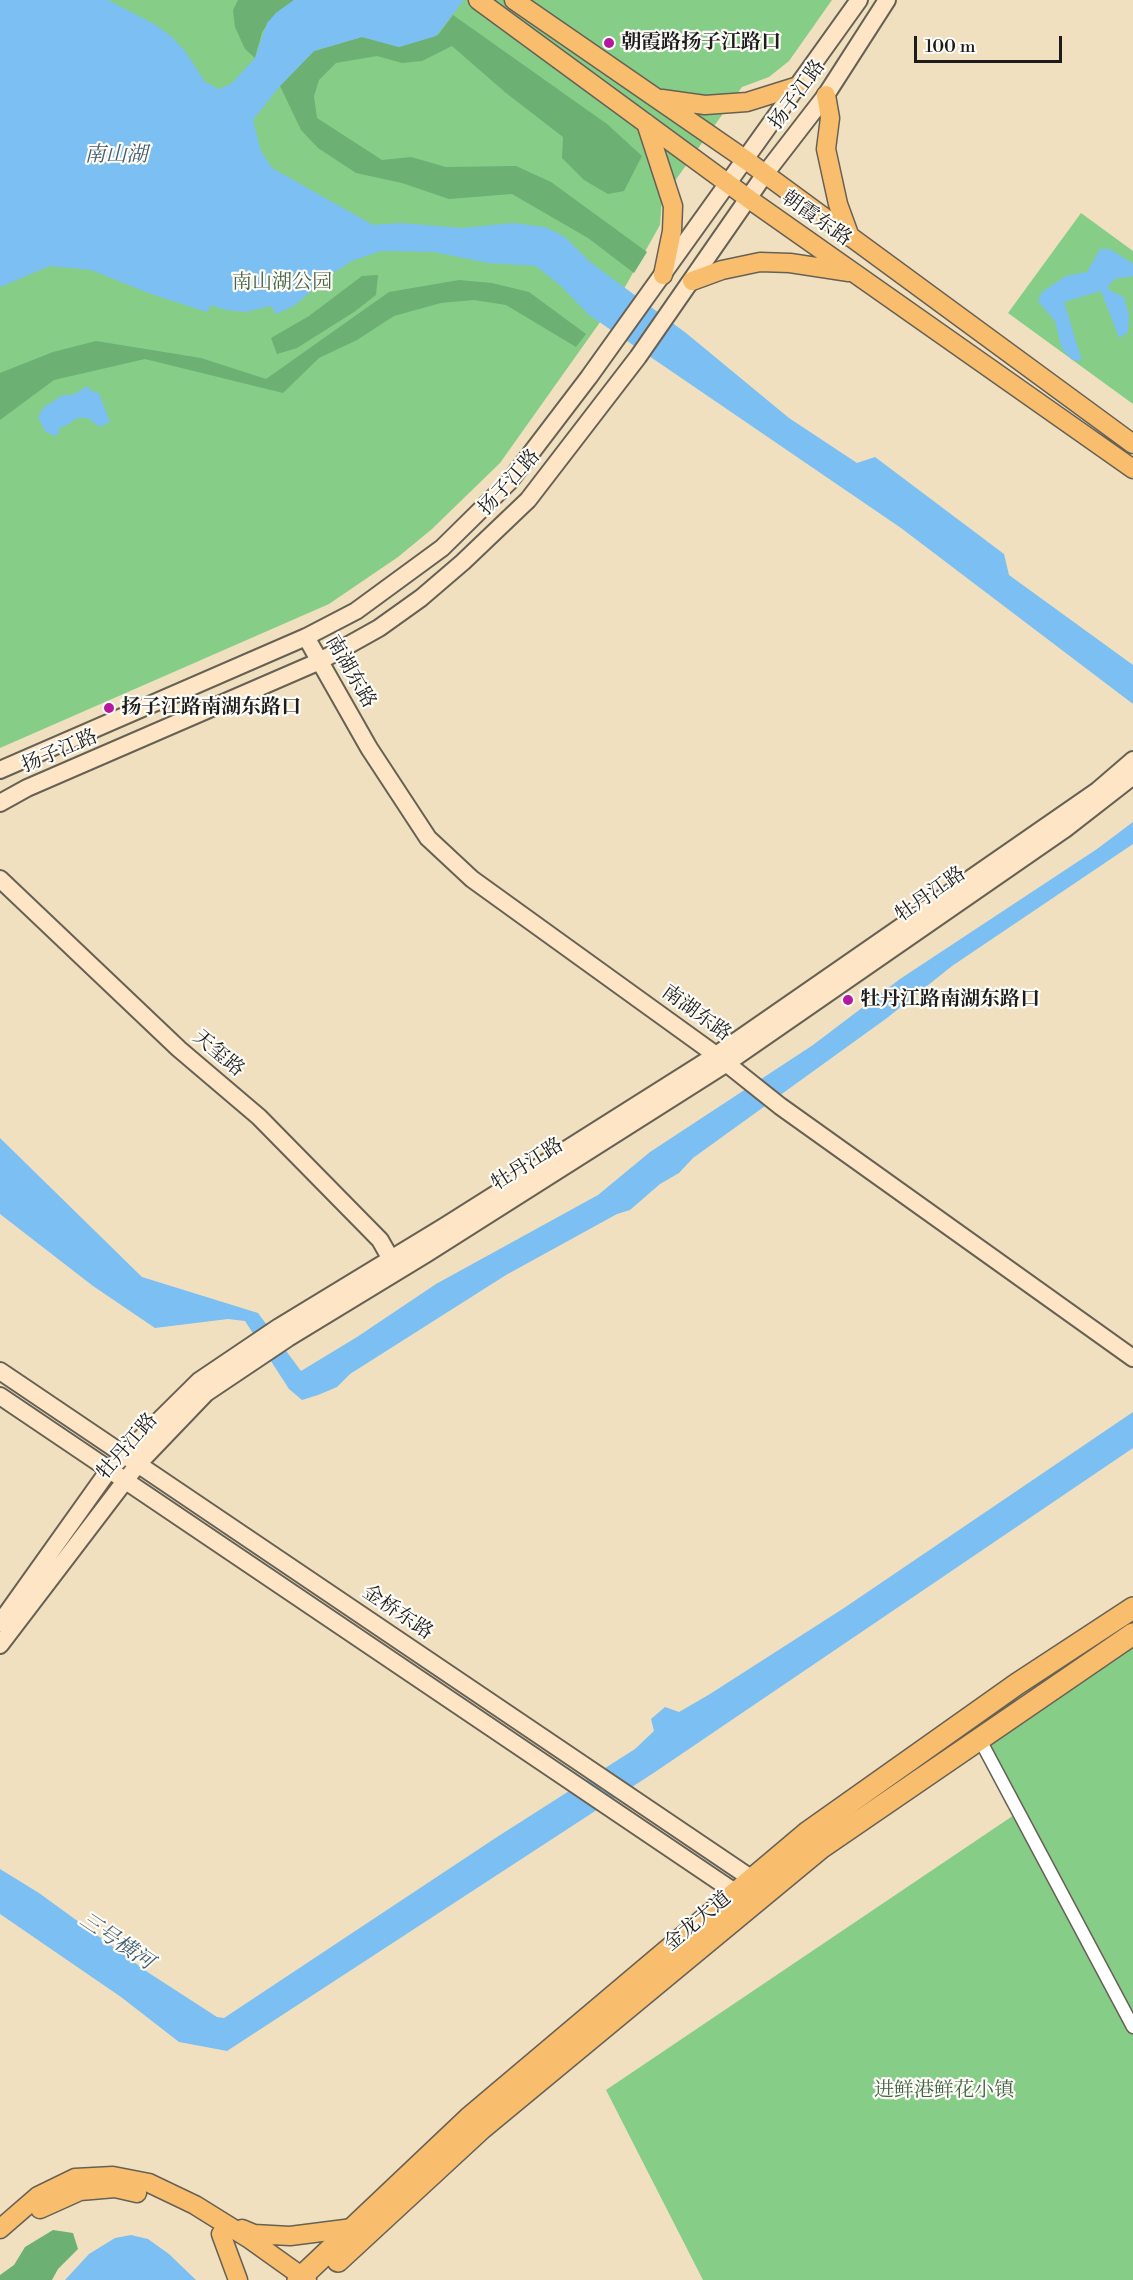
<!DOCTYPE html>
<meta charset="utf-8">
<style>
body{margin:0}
#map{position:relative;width:1133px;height:2280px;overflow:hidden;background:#f0e0c0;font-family:"Libre Bodoni",serif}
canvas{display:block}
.scale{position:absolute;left:914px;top:36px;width:148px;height:27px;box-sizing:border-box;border:3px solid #1c1c1c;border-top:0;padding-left:8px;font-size:18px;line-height:21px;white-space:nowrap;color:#1c1c1c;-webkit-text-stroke:4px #fdfcf7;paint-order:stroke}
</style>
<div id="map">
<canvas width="1133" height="2280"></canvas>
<div class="scale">100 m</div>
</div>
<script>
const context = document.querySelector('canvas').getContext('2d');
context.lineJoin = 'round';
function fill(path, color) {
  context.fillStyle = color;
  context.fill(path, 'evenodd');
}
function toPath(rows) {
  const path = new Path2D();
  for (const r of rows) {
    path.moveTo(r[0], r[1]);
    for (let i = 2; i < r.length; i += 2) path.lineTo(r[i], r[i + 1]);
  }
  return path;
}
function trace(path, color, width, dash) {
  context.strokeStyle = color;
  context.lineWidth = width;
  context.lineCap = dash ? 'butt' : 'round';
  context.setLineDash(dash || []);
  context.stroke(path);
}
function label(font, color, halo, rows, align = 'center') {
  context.font = font + ' "Libre Bodoni","Noto Serif SC",serif';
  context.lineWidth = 4.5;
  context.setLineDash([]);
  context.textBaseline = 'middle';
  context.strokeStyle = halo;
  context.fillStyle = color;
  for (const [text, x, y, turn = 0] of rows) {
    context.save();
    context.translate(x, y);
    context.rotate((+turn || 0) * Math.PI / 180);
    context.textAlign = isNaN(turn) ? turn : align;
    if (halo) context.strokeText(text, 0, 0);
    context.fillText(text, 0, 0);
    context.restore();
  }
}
fill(toPath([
 [0,0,832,0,789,61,769,77,742,87,662,199,660,225,625,287,500,463,432,529,398,557,329,604,0,748],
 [1081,213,1133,251,1133,404,1008,313],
 [1133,1644,1133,2280,703,2280,606,2090,1017,1813,977,1744]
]), '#86cd88');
fill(toPath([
 [238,0,294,0,276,13,262,32,255,58,245,49,235,27,233,10],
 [453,15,607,124,642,156,624,191,608,194,584,180,562,158,563,137,506,93,452,46,422,61,402,63,377,56,336,63,319,80,314,96,317,118,382,160,411,157,446,167,516,166,551,182,647,252,634,273,588,238,512,194,449,199,402,183,356,173,318,148,301,130,280,86,314,51,362,37,399,47,438,35],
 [378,275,376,295,354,312,297,348,277,354,271,338,309,316,362,276],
 [459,280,492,283,529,292,586,334,576,347,506,305,474,300,441,303,394,316,357,340,319,358,283,393,145,359,54,380,0,420,0,373,53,352,96,341,201,358,266,379,389,292],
 [53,2230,73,2233,78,2249,58,2269,52,2280,0,2280,0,2275,14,2265,25,2247]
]), '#6cb074');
fill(toPath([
 [0,0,108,0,154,24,171,36,185,51,205,82,219,89,231,84,255,58,267,23,276,13,294,0,464,0,436,36,399,47,362,37,314,51,280,86,253,120,261,151,272,168,373,225,400,223,462,228,513,223,545,227,565,237,590,262,686,333,789,418,857,463,875,457,1004,554,1009,575,1133,665,1133,704,901,528,589,315,561,286,536,266,488,263,434,252,381,251,352,261,327,277,294,306,276,314,271,306,246,312,226,310,211,305,207,312,151,294,91,270,50,266,0,287],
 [1100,249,1110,249,1133,264,1133,276,1115,279,1108,286,1109,290,1124,297,1129,315,1128,332,1119,338,1101,291,1064,302,1082,361,1072,360,1062,349,1055,321,1038,301,1042,292,1066,276,1087,272],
 [88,386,91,391,99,393,110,422,99,427,88,418,77,418,64,427,59,427,59,434,54,436,45,431,38,417,44,407,63,395,72,395],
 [1133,822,1133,844,952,966,887,1018,693,1158,679,1173,660,1184,630,1210,617,1214,506,1275,350,1374,337,1387,318,1395,302,1400,289,1389,245,1321,228,1319,155,1328,93,1286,0,1214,0,1138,142,1277,258,1313,301,1371,357,1337,436,1284,598,1195,650,1152,813,1045,900,979,1097,849],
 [1133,1412,1133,1448,655,1772,227,2051,179,2042,121,1997,0,1914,0,1869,39,1893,149,1973,217,2017,224,2018,497,1837,635,1749,654,1731,651,1719,665,1707,679,1712,710,1694,844,1608],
 [131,2235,148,2239,169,2254,196,2280,65,2280,89,2254,115,2238]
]), '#7cbff2');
const street = toPath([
 [979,1738,1133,2027]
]);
const secondary = toPath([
 [306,637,369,748,428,838,472,879,716,1055,780,1106,1133,1358],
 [0,770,306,637,356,611,442,548,509,482,589,377,859,0],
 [0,803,27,788,320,661,379,628,421,598,463,562,528,500,638,357,765,174,826,95,887,0],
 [0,879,179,1049,259,1117,380,1240,396,1268],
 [0,1371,761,1885],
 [0,1396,745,1899],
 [0,1623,109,1470,199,1381,279,1327,445,1226,716,1055,1097,791,1133,760],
 [0,1645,138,1464,206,1393,288,1338,426,1254,727,1063,1065,829,1133,776]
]);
const primary = toPath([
 [478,0,749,199,1133,469],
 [514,0,746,160,1133,444],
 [826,95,830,118,826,149,838,204,850,237],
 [662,99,705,105,747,102,798,86],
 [646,123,673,206,672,231,663,275],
 [692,281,722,270,760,262,790,263,849,272],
 [40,2209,80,2191,115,2188,137,2193],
 [0,2229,38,2196,75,2178,113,2176,149,2183,195,2205,248,2238,307,2280],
 [242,2229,254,2234,290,2236,353,2228],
 [221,2234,238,2280]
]);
const highway = toPath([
 [338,2261,481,2129,822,1847,1133,1634],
 [298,2280,469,2118,808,1832,1017,1684,1133,1608]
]);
trace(street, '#666155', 15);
trace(secondary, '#666155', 20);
trace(primary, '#666155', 21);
trace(highway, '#666155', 24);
trace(street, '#fff', 12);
trace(secondary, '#fde5c5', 16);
trace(primary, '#f9be6d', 18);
trace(highway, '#f9be6d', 21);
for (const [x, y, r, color] of [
 [609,43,6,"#b5179e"],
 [109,708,6,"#b5179e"],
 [848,1000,6,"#b5179e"]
]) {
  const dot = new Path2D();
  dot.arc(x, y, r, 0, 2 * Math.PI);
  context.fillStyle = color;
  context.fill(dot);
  trace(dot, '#fdfcf7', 2);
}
label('bold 20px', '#1c1c1c', '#fdfcf7', [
 ["朝霞路扬子江路口",621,43],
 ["扬子江路南湖东路口",121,708],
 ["牡丹江路南湖东路口",860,1000]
], 'left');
label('20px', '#1c1c1c', '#fdfcf7', [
 ["扬子江路",798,95,-54],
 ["朝霞东路",816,219,35],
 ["扬子江路",510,483,-48],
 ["南湖东路",350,672,60],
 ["扬子江路",60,752,-23],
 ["牡丹江路",931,895,-35],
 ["南湖东路",696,1014,36],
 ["天玺路",218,1054,40],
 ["牡丹江路",528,1165,-32],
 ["牡丹江路",128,1447,-49],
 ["金桥东路",397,1613,34],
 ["金龙大道",698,1922,-40]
]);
label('20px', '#466347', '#fdfcf7', [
 ["南山湖公园",282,283],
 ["进鲜港鲜花小镇",944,2091]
]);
label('italic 21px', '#425d72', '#fdfcf7', [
 ["南山湖",116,156],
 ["三号横河",116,1942,34]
]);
</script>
